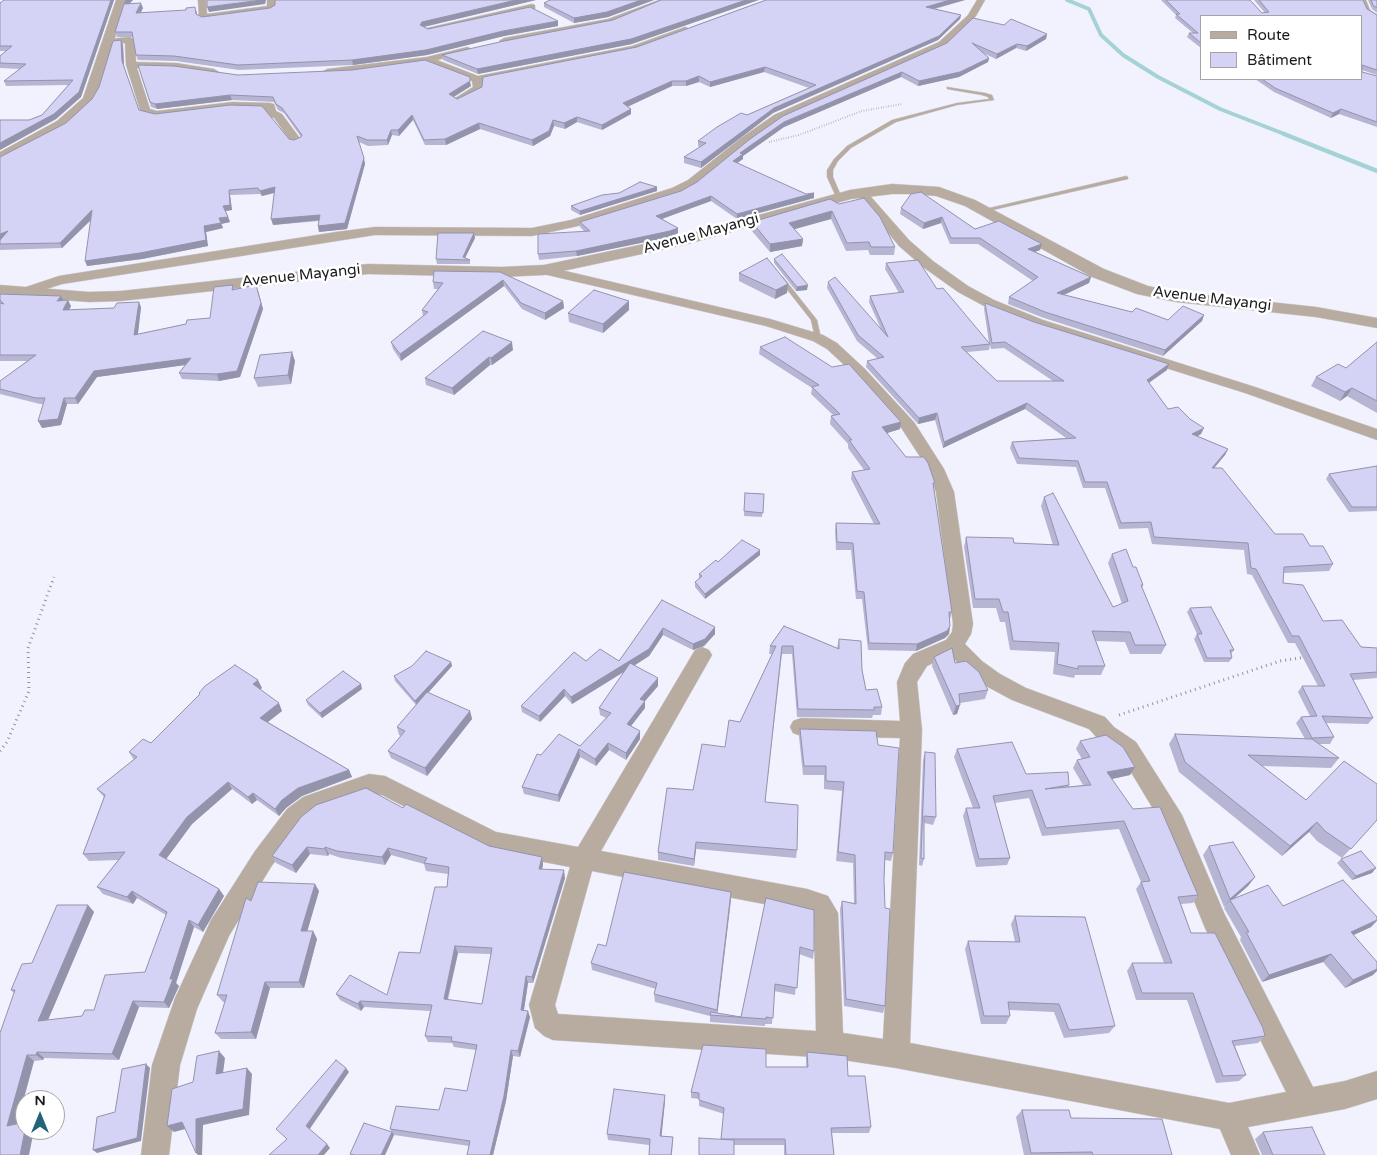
<!DOCTYPE html>
<meta charset="utf-8">
<style>
body{margin:0}
#map{position:relative;width:1377px;height:1155px;overflow:hidden;background:#f2f2fe;font-family:"Varela Round",sans-serif}
canvas{display:block}
.legend{position:absolute;left:1200px;top:15px;width:162px;height:65px;box-sizing:border-box;background:#fff;border:1px solid #a4a4a5;margin:0;padding:6px 9px;list-style:none;font-size:15px;color:#1b1b1f}
.legend li{display:flex;align-items:center;gap:10px;height:25px}
.legend b{width:25px;border:1px solid #a4a4a5}
.north{position:absolute;left:15px;top:1090px;width:50px;height:50px;box-sizing:border-box;background:#fff;border:1px solid #a4a4a5;border-radius:50%;rotate:0deg;font-size:14px;font-weight:700;line-height:20px;text-align:center;color:#1b1b1f}
.north::after{content:'';display:block;margin:auto;width:18px;height:22px;background:#216377;clip-path:polygon(50% 0,100% 100%,50% 72%,0 100%)}
</style>
<div id="map">
<canvas width="1377" height="1155"></canvas>
<ul class="legend">
<li><b style="height:6px;background:#b8aca0"></b>Route</li>
<li><b style="height:14px;background:#d4d2f5"></b>Bâtiment</li>
</ul>
<div class="north">N</div>
</div>
<script>
const context = document.querySelector('canvas').getContext('2d');
context.lineJoin = 'round';
function toPath(rows) {
  const path = new Path2D();
  for (const r of rows) {
    path.moveTo(r[0], r[1]);
    for (let i = 2; i < r.length; i += 2) path.lineTo(r[i], r[i + 1]);
  }
  return path;
}
function trace(path, color, width, dash) {
  context.strokeStyle = color;
  context.lineWidth = width;
  context.lineCap = dash ? 'butt' : 'round';
  context.setLineDash(dash || []);
  context.stroke(path);
}
function fill(path, color) {
  context.fillStyle = color;
  context.fill(path, 'evenodd');
}
function label(font, color, halo, rows, align = 'center') {
  context.font = font + ' "Varela Round",sans-serif';
  context.lineWidth = 5;
  context.setLineDash([]);
  context.textBaseline = 'middle';
  context.strokeStyle = halo;
  context.fillStyle = color;
  for (const [text, x, y, turn = 0] of rows) {
    context.save();
    context.translate(x, y);
    context.rotate((+turn || 0) * Math.PI / 180);
    context.textAlign = isNaN(turn) ? turn : align;
    if (halo) context.strokeText(text, 0, 0);
    context.fillText(text, 0, 0);
    context.restore();
  }
}
trace(toPath([
 [1067,0,1089,9,1101,35,1123,55,1158,77,1220,109,1287,135]
]), '#a5d2d7', 4);
trace(toPath([
 [1284,134,1377,171]
]), '#a5d2d7', 4.5);
const service = toPath([
 [1362,0,1366,0,1370,10,1377,15,1377,18,1367,12,1362,0],
 [947,87,985,93,992,95,994,100,957,105,896,122,851,148,838,161,833,170,833,177,842,198,837,199,827,177,827,170,834,159,847,146,892,120,957,103,989,99,988,97,982,95,947,89,947,87],
 [1126,176,1128,177,1128,179,984,212,981,210,1126,176],
 [781,276,783,277,817,320,821,338,820,339,816,339,815,338,811,320,778,278,781,276]
]);
const minor = toPath([
 [198,0,206,0,207,14,267,6,267,0,275,0,275,8,271,11,203,20,199,17,198,0],
 [659,0,671,0,610,24,504,44,499,41,504,38,608,19,659,0],
 [977,0,985,0,976,16,945,46,782,119,749,142,696,186,680,194,578,226,532,236,375,235,62,284,22,297,15,293,17,290,59,276,336,232,375,227,532,228,571,220,672,188,688,180,741,138,774,115,939,42,968,15,977,0],
 [532,4,535,5,535,9,428,32,423,29,532,4],
 [685,27,688,28,688,32,637,50,482,81,482,90,457,103,452,100,473,87,472,81,426,63,327,75,322,72,327,69,427,57,467,47,470,48,470,52,437,60,478,76,632,46,685,27],
 [130,37,135,40,136,62,176,63,214,69,219,72,214,75,176,69,137,68,150,109,157,111,232,102,270,103,274,104,276,111,282,114,302,141,296,144,292,143,274,118,267,115,265,109,232,108,157,117,141,113,126,65,125,43,108,45,103,42,108,39,130,37],
 [861,189,865,190,909,240,933,261,968,286,994,300,1043,320,1255,387,1377,429,1377,440,1245,393,1033,326,984,306,958,292,923,267,899,246,855,193,861,189],
 [544,266,770,319,823,335,837,343,865,369,914,422,944,469,954,492,973,624,971,634,965,644,982,661,1000,674,1026,688,1105,717,1114,727,1136,742,1182,815,1224,913,1313,1087,1345,1081,1377,1071,1377,1099,1345,1109,1248,1127,1260,1155,1231,1155,1220,1129,896,1068,830,1058,553,1040,544,1036,535,1028,529,1005,570,867,492,852,382,795,369,794,319,811,303,823,271,867,229,936,197,1009,180,1065,169,1155,141,1155,152,1065,175,998,211,920,255,851,287,809,303,797,369,774,385,776,496,832,578,847,695,650,702,647,709,650,712,655,601,851,807,889,828,896,838,913,843,1033,883,1039,900,738,801,736,793,733,790,727,793,721,801,718,900,721,897,682,905,663,913,654,946,640,952,632,953,624,936,492,928,469,902,429,855,375,827,349,813,341,766,326,539,273,537,270,544,266],
 [950,655,968,673,986,686,1012,700,1089,729,1098,739,1120,754,1164,827,1205,928,1286,1092,1229,1103,910,1043,922,730,917,682,927,666,950,655],
 [592,871,811,913,814,917,816,1031,558,1014,555,1005,592,871]
]);
const tertiary = toPath([
 [116,0,126,0,99,92,93,103,67,127,0,162,0,152,57,121,83,98,116,0],
 [892,184,939,187,975,200,1104,269,1148,286,1176,292,1316,307,1377,318,1377,328,1316,317,1176,302,1137,294,1092,277,965,206,936,196,917,194,892,194,851,199,684,245,544,275,501,277,368,274,121,301,89,302,0,295,0,285,89,292,121,291,368,264,501,267,544,265,682,236,850,190,892,184]
]);
trace(service, '#d0d0da', 1);
trace(minor, '#d0d0da', 1);
trace(tertiary, '#d0d0da', 1);
trace(toPath([
 [769,142,799,135,862,111,902,104]
]), '#94949c', 2, [0.5, 2]);
trace(toPath([
 [1119,715,1280,661,1306,657],
 [0,751,7,742,29,691,28,648,54,577]
]), '#94949c', 3, [1, 4]);
fill(service, '#b8aca0');
fill(minor, '#b8aca0');
fill(tertiary, '#b8aca0');
fill(toPath([
 [4,0,114,0,81,97,56,119,0,150,0,120,29,120,42,115,68,85,6,86,4,81,20,69,0,68,0,56,6,51,0,51,0,4],
 [125,0,133,0,129,4,143,8,140,13,197,11,197,14,202,17,270,8,275,5,275,0,536,0,424,27,428,29,558,21,558,26,504,36,427,55,353,65,239,70,176,61,138,60,136,55,133,37,117,37,115,32,125,4],
 [550,0,654,0,608,17,574,23,544,7,544,3],
 [766,0,965,0,935,9,961,15,960,19,938,40,773,113,701,168,684,163,684,157,700,147,698,146,698,141,747,115,809,88,764,72,710,87,699,82,686,86,672,86,627,106,631,114,602,130,577,122,565,129,554,126,550,136,533,146,480,129,446,145,425,145,413,120,399,136,392,135,388,145,368,146,359,142,365,164,347,229,319,232,318,226,319,221,273,225,275,193,262,196,260,194,230,195,232,210,226,211,230,222,221,224,223,228,206,232,208,246,142,259,87,266,91,220,62,248,0,250,0,157,66,123,92,99,99,87,121,40,123,45,124,66,139,110,155,114,289,139,294,140,301,137,284,113,278,110,274,102,232,100,157,109,151,107,138,65,238,75,471,86,454,97,457,99,637,47],
 [1161,0,1250,0,1262,13,1265,13,1254,0,1363,0,1367,9,1377,15,1377,75,1362,70,1362,72,1377,76,1377,127,1339,114,1331,118,1274,92,1255,79,1361,79,1201,16,1201,48,1187,37,1189,33,1193,33,1175,18,1176,15],
 [1368,0,1377,0,1377,13,1372,9],
 [613,20,632,44,478,74,443,60,442,55],
 [1047,34,1046,39,1026,51,1016,48,996,59,983,53,989,58,988,62,959,77,918,86,901,77,784,127,743,156,743,159,737,163,814,198,737,219,711,201,662,219,678,233,670,237,577,256,539,260,538,254,585,232,580,227,580,222,681,191,697,182,750,139,947,43],
 [657,187,657,191,580,215,571,210,571,206],
 [911,194,975,229,1042,244,1040,250,1035,252,1091,277,1089,283,1064,295,1132,312,1168,320,1204,315,1202,321,1163,356,1044,318,1008,304,1009,297,1033,281,978,244,950,244,941,223,923,229,900,214,901,208],
 [830,199,895,247,894,255,870,255,868,250,846,251,831,219,794,229,803,239,802,246,770,252,751,230,752,222],
 [474,233,475,238,465,258,470,260,470,264,437,264,436,259],
 [774,259,807,290,796,291,774,263],
 [886,263,937,289,989,343,984,309,985,303,1167,370,1149,383,1168,409,1201,434,1197,436,1228,449,1225,455,1214,468,1275,534,1310,546,1333,564,1329,571,1284,573,1283,583,1323,621,1361,647,1377,648,1377,678,1353,680,1373,718,1368,724,1326,723,1334,737,1330,744,1319,744,1339,758,1331,768,1262,766,1306,800,1377,820,1342,858,1317,841,1309,832,1282,856,1179,772,1169,744,1175,734,1305,739,1296,723,1301,717,1310,716,1298,692,1302,686,1318,686,1295,643,1288,643,1252,575,1247,574,1244,550,1152,544,1148,528,1119,529,1105,488,1083,488,1076,467,1017,464,1010,448,1012,442,1066,438,1025,409,943,448,935,420,918,424,866,367,867,361,878,359,857,341,827,288,828,282,881,329,869,302,870,296,899,293,885,269],
 [990,345,991,349,1004,348,1053,381,997,381,967,352,989,350],
 [500,272,563,301,564,308,545,320,522,309,504,286,401,361,393,349,391,342,423,316,422,310,438,289,434,289,433,282],
 [739,273,788,284,787,293,775,299,739,281],
 [233,285,234,289,258,291,263,309,240,377,219,381,182,379,179,373,185,365,97,377,78,404,67,404,61,425,42,428,44,404,40,404,0,394,0,381,27,361,0,361,0,294,64,301,71,306,69,310,141,307,138,334,186,324,210,318],
 [629,301,629,310,603,333,569,322,568,313],
 [1377,342,1377,413,1347,396,1340,401,1311,386,1316,377,1346,368],
 [760,347,900,429,887,433,906,457,935,483,934,488,952,612,950,619,949,634,945,638,916,651,868,650,862,599,856,599,851,550,836,550,835,530,836,523,874,524,851,479,852,472,864,470,848,448,848,444,830,424,831,416,834,416,811,394,812,388,759,354],
 [513,350,492,365,490,365,454,395,426,385,425,378],
 [295,361,291,384,258,387,254,378],
 [1377,466,1377,511,1349,512,1326,479,1329,474],
 [745,493,764,494,762,517,744,516],
 [1044,497,1113,607,1122,604,1108,563,1112,554,1133,567,1143,585,1142,588,1166,645,1161,654,1130,654,1125,642,1096,641,1105,666,1101,675,1075,675,1074,678,1053,674,1055,652,1010,650,1005,622,1000,622,996,608,973,608,964,547,966,537,1014,543,1053,545,1041,506],
 [760,550,760,555,705,599,695,587,695,582,699,579,699,574],
 [662,600,715,634,704,646,693,650,663,635,649,656,634,666,658,686,645,701,645,708,631,726,640,739,626,760,609,750,596,766,580,757,559,802,524,794,522,787,541,755,580,746,606,718,600,715,599,708,624,672,572,704,565,696,540,722,522,712,521,706,586,661,619,661],
 [1190,608,1234,650,1231,654,1232,658,1229,662,1204,662,1194,639,1197,634,1187,612],
 [784,626,837,648,839,639,862,670,866,690,882,707,881,715,873,715,872,718,797,717,792,654,782,654,765,802,797,850,796,858,696,849,694,866,658,860,658,852,693,790,725,747,740,722,772,654,769,654,770,646],
 [934,657,955,663,988,690,985,699,960,703,957,714,953,715,932,666],
 [451,662,452,666,428,693,470,711,472,719,427,776,391,758,388,751,401,736,399,735,397,727,416,705,395,681,394,676],
 [262,688,260,689,282,711,268,722,349,770,352,777,302,796,286,808,279,816,257,800,252,804,232,789,192,824,166,859,219,889,224,896,203,932,194,927,176,983,179,986,169,1008,139,1007,119,1060,44,1058,43,1060,34,1061,17,1123,0,1155,14,993,11,990,32,963,88,905,94,912,48,1020,82,1016,94,1010,145,972,166,915,137,898,133,904,103,894,97,887,118,860,89,861,83,854,104,797,97,789,134,760,129,752,151,743,200,695,199,693],
 [362,689,322,718,308,705,306,700],
 [800,729,878,745,893,853,891,861,885,860,884,880,885,1006,883,1013,844,1006,840,909,842,901,854,903,853,863,836,861,842,791,824,789,824,775,803,775,799,737],
 [1080,741,1135,767,1130,775,1111,779,1133,809,1198,895,1193,903,1181,904,1191,933,1265,1036,1258,1043,1235,1046,1246,1075,1239,1081,1216,1083,1187,1000,1136,1000,1127,971,1132,963,1164,963,1136,889,1141,882,1119,829,1042,836,1029,798,995,803,1010,858,1007,865,976,867,963,816,966,808,973,808,954,757,957,749,1026,774,1069,785,1069,787,1083,785,1073,768,1077,760,1082,759,1076,749],
 [925,752,936,817,933,825,924,823,924,859,922,866,919,865,923,760],
 [403,808,489,846,543,864,542,869,565,878,533,983,528,983,524,1010,530,1017,520,1057,513,1056,506,1101,493,1155,467,1155,469,1146,394,1135,385,1155,351,1155,350,1154,392,1132,390,1129,439,1110,467,1091,476,1050,454,1047,452,1043,428,1042,425,1036,430,1011,364,1007,361,1011,340,1000,336,994,387,995,420,953,447,887,448,874,426,871,424,864,391,855,385,865,341,858,329,854,328,856,310,854,296,873,276,863,272,856],
 [458,953,491,954,482,1004,448,1000],
 [1209,846,1255,877,1248,886,1233,899,1377,917,1377,921,1371,927,1353,935,1373,975,1345,988,1323,962,1262,982,1240,940,1241,937,1224,908,1226,905,1224,907,1203,855],
 [1341,859,1372,873,1352,880,1337,863],
 [319,891,307,931,313,931,317,939,304,988,270,988,256,1039,221,1039,215,1033,225,1002,223,1002,217,995,251,901],
 [731,892,717,1013,741,1017,766,898,814,951,813,959,799,954,795,995,774,991,772,1024,765,1024,765,1026,710,1022,710,1016,655,1002,654,994,656,989,592,970,591,963,606,946],
 [1015,916,1115,1026,1109,1033,1064,1038,1054,1012,1009,1010,1010,1016,1006,1024,981,1024,965,949,968,941,1015,942,1011,924],
 [807,1052,848,1076,871,1127,869,1133,832,1133,834,1155,784,1155,784,1145,734,1145,721,1139,724,1114,699,1106,699,1099,691,1098,691,1092,766,1067,806,1067,806,1058],
 [665,1095,665,1101,661,1136,673,1137,672,1155,649,1155,649,1145,608,1140,607,1134],
 [1022,1110,1071,1118,1172,1155,1024,1155,1016,1117],
 [1263,1132,1325,1155,1262,1155,1255,1139]
]), '#b6b5d3');
fill(toPath([
 [111,0,114,0,81,97,56,119,0,150,0,143,79,92],
 [126,0,133,0,126,7,124,2],
 [262,0,266,0,265,4,209,12,207,7],
 [516,0,536,0,423,27,420,25,422,22],
 [641,0,654,0,608,17,574,23,574,18],
 [746,0,759,0,632,44,478,74,477,69],
 [950,0,965,0,925,11,926,7],
 [141,3,143,8,138,18,136,13],
 [961,15,960,19,938,40,773,113,701,168,701,162,774,108],
 [558,21,558,26,504,36,427,55,353,65,352,60],
 [1047,34,1046,39,1026,51,1027,46],
 [121,40,123,45,124,66,122,61],
 [1017,44,1016,48,996,59,997,54],
 [989,58,988,62,959,77,918,86,919,81],
 [765,67,764,72,710,87,710,82],
 [902,72,901,77,784,127,743,156,743,159,733,166,733,161,740,153,784,122],
 [699,76,699,82,686,86,686,81],
 [470,81,471,86,450,99,449,94],
 [672,81,672,86,623,109,623,103],
 [230,95,232,100,157,109,155,104],
 [631,109,631,114,602,130,602,125],
 [1341,109,1339,114,1331,118,1333,113],
 [412,115,413,120,399,136,398,130],
 [577,117,577,122,565,129,564,123],
 [553,120,554,126,550,136,533,146,532,140],
 [479,123,480,129,446,145,445,139],
 [391,130,392,135,388,145,387,140],
 [364,158,365,164,347,229,319,232,318,226],
 [275,187,277,192,262,196,260,191],
 [657,187,657,191,580,215,580,211],
 [229,190,230,195,232,210,225,211,223,206],
 [814,193,814,198,737,219,737,214],
 [711,196,711,201,656,221,656,216],
 [92,210,95,216,62,248,60,243],
 [832,211,831,219,788,231,789,223],
 [320,215,321,220,273,225,271,219],
 [228,217,230,222,221,224,219,218],
 [942,217,941,223,923,229,924,223],
 [221,223,223,228,206,232,208,246,142,259,87,266,85,261,204,226],
 [678,228,678,233,670,237,577,256,576,251],
 [8,231,0,241,0,234],
 [474,233,475,238,464,260,463,257],
 [803,239,802,246,770,252,770,244],
 [1042,244,1040,250,1026,255,1028,249],
 [1091,277,1089,283,1055,299,1057,293],
 [503,280,504,286,401,361,400,354],
 [788,284,787,293,775,299,776,290],
 [808,285,807,290,796,291,797,287],
 [258,291,263,309,240,377,219,381,217,374],
 [61,296,64,302,57,301],
 [68,300,71,306,66,316,63,310],
 [563,301,564,308,545,320,545,313],
 [629,301,629,310,603,333,603,324],
 [139,302,141,307,137,341,134,335],
 [1204,315,1202,321,1163,356,1165,350],
 [512,342,513,350,492,365,491,358],
 [292,352,295,361,291,384,288,375],
 [489,357,490,365,454,395,452,388],
 [191,358,193,364,97,377,78,404,75,398,94,371],
 [1169,364,1167,370,1144,386,1147,380],
 [1352,388,1347,396,1340,401,1345,392],
 [64,398,67,404,61,425,42,428,38,421],
 [1027,403,1025,409,943,448,944,442],
 [937,413,935,420,918,424,919,418],
 [901,422,900,429,881,435,882,427],
 [1204,428,1201,434,1189,441,1192,434],
 [1228,449,1225,455,1209,474,1212,468],
 [760,550,760,555,705,599,705,594],
 [950,626,949,634,945,638,916,651,917,644],
 [715,627,715,634,704,646,693,650,693,644],
 [663,628,663,635,649,656,572,704,571,697],
 [451,662,452,666,417,705,415,701],
 [658,678,658,686,645,701,645,708,627,731,627,724,640,699],
 [258,680,262,688,257,692,253,684],
 [361,684,362,689,322,718,320,713],
 [564,689,565,696,540,722,539,716],
 [279,703,282,711,264,725,260,718],
 [960,705,957,714,953,715,956,706],
 [470,711,472,719,427,776,425,768],
 [640,731,640,739,626,760,626,753],
 [608,743,609,750,596,766,595,759],
 [579,749,580,757,559,802,558,795],
 [1135,767,1130,775,1103,781,1107,772],
 [349,770,352,777,302,796,286,808,279,816,275,809,282,800,298,788],
 [228,782,232,789,192,824,164,862,159,855,187,817],
 [253,793,257,800,252,804,248,797],
 [1317,822,1309,832,1282,856,1290,846],
 [696,842,696,849,694,866,694,859],
 [307,847,310,854,296,873,292,865],
 [325,847,329,854,328,856,325,849],
 [388,848,391,855,385,865,382,857],
 [542,857,543,864,541,876,539,869],
 [1376,868,1372,873,1352,880,1356,876],
 [564,870,565,878,533,983,532,977],
 [1255,877,1248,886,1231,901,1230,900,1224,907,1230,899],
 [315,884,319,891,305,939,301,931],
 [219,889,224,896,203,932,198,925],
 [132,891,137,898,133,904,127,897],
 [731,892,731,900,717,1017,717,1010],
 [88,905,94,912,45,1027,38,1021],
 [189,920,194,927,176,983,179,986,169,1008,164,1002,170,979],
 [1377,920,1371,927,1343,940,1351,932],
 [313,931,317,939,304,988,299,982],
 [455,946,458,953,446,1005,444,999],
 [1331,954,1323,962,1262,982,1269,975],
 [1377,969,1377,971,1373,975,1345,988,1353,980],
 [526,976,528,983,523,1016,521,1010],
 [265,982,270,988,256,1039,251,1032],
 [133,1001,139,1007,119,1060,112,1054],
 [360,1001,364,1007,361,1011,358,1004],
 [528,1011,530,1017,520,1057,518,1051],
 [511,1050,513,1056,506,1101,493,1155,490,1155],
 [219,1051,225,1058,222,1081,216,1074],
 [37,1052,44,1058,43,1060,36,1055],
 [27,1055,34,1061,15,1131,7,1126],
 [146,1064,150,1068,141,1141,97,1153,93,1150],
 [247,1068,252,1074,249,1115,203,1125,202,1155,198,1155,196,1153,196,1119],
 [346,1068,349,1072,309,1130,306,1126],
 [665,1095,665,1101,661,1142,660,1136],
 [182,1122,189,1128,174,1132,167,1126],
 [25,1130,34,1130,29,1155,20,1155],
 [392,1132,394,1135,385,1155,381,1155],
 [327,1144,330,1148,324,1155,318,1155]
]), '#9493ac');
const building = toPath([
 [4,0,111,0,79,92,54,114,0,143,0,120,29,120,42,115,73,80,4,81,26,64,0,63,0,56,12,46,0,46,0,3,4,0],
 [207,0,262,0,207,7,207,0],
 [275,0,516,0,422,22,420,25,428,29,530,7,558,21,503,31,426,50,352,60,238,65,174,56,136,55,132,32,115,32,124,4,141,3,136,13,186,10,186,8,195,7,196,14,202,17,270,8,275,5,275,0],
 [550,0,641,0,607,12,574,18,544,3,550,0],
 [661,0,746,0,631,39,477,69,442,55,504,41,613,20,661,0],
 [766,0,950,0,926,7,961,15,939,36,774,108,701,162,684,157,706,143,698,141,717,127,741,113,747,115,816,85,765,67,710,82,699,76,686,81,672,81,623,103,631,109,602,125,577,117,564,123,553,120,549,131,532,140,479,123,445,139,424,140,412,115,398,130,391,130,387,140,367,140,357,136,364,158,345,223,318,226,320,215,271,219,275,187,260,191,258,188,229,190,230,205,223,206,228,217,219,218,221,223,204,226,206,240,140,253,85,261,92,210,60,243,0,244,0,240,8,231,0,234,0,157,66,123,92,99,99,87,113,41,121,40,122,61,139,110,155,114,230,105,262,106,289,139,294,140,301,137,302,135,282,108,276,104,273,97,230,95,155,104,150,102,138,65,174,66,238,75,352,70,425,60,470,77,470,81,449,94,457,99,482,87,483,77,637,47,766,0],
 [1166,0,1250,0,1262,13,1269,12,1259,0,1363,0,1367,9,1377,15,1377,70,1362,65,1362,72,1377,76,1377,122,1341,109,1333,113,1275,88,1262,79,1361,79,1361,16,1201,16,1201,43,1189,33,1198,33,1176,14,1180,14,1166,0],
 [1371,0,1377,0,1377,8,1373,5,1371,0],
 [973,18,1004,25,1011,19,1047,34,1027,46,1017,44,997,54,972,43,989,58,960,72,919,81,902,72,784,122,740,153,743,154,733,161,806,194,814,193,737,214,711,196,656,216,678,228,670,231,576,251,538,254,538,234,590,231,580,222,681,191,697,182,750,139,783,116,947,43,973,18],
 [640,182,657,187,580,211,571,206,602,195,619,193,640,182],
 [921,192,975,229,999,221,1042,244,1028,249,1091,277,1057,293,1132,312,1136,308,1168,320,1183,306,1204,315,1165,350,1045,312,1009,297,1038,277,980,238,951,238,942,217,924,223,901,208,911,194,921,192],
 [864,198,880,217,895,247,871,247,869,242,847,243,832,211,789,223,803,239,770,244,752,222,830,199,839,204,864,198],
 [438,233,474,233,463,257,470,260,436,259,438,233],
 [782,254,808,285,797,287,774,259,782,254],
 [767,258,788,284,776,290,739,273,767,258],
 [918,260,937,289,943,288,990,344,961,347,997,381,1064,381,1005,342,992,343,985,303,1034,322,1169,364,1147,380,1168,409,1178,407,1190,419,1204,428,1192,434,1228,449,1212,468,1222,468,1275,534,1303,534,1310,546,1323,546,1333,564,1284,567,1283,583,1303,585,1323,621,1342,620,1361,647,1377,648,1377,672,1350,674,1373,718,1322,716,1334,737,1312,738,1301,717,1317,716,1302,686,1325,686,1299,636,1292,636,1256,569,1251,568,1248,543,1154,537,1151,522,1121,523,1107,482,1085,482,1078,461,1019,458,1012,442,1076,438,1027,403,944,442,937,413,919,418,867,361,884,357,858,335,828,282,835,277,888,337,870,296,904,292,886,263,918,260],
 [434,271,500,272,563,301,545,313,521,303,503,280,400,354,391,342,428,312,422,310,443,283,433,282,434,271],
 [233,285,232,290,256,285,261,303,237,371,217,374,179,373,191,358,94,371,75,398,64,398,58,419,38,421,45,398,36,398,0,389,0,381,36,355,0,355,0,303,4,304,0,300,0,294,61,296,57,301,68,300,63,310,114,308,117,303,139,302,134,335,186,324,187,320,210,318,214,287,233,285],
 [594,290,629,301,603,324,568,313,594,290],
 [483,331,512,342,491,358,489,357,452,388,425,378,483,331],
 [785,337,832,367,849,364,901,422,882,427,906,457,924,457,928,463,935,483,933,483,952,612,949,612,950,626,947,631,917,644,869,643,864,592,857,591,853,543,837,542,836,523,880,524,852,472,870,469,849,440,852,440,831,416,840,414,812,387,819,385,760,347,785,337],
 [1377,342,1377,401,1352,388,1345,392,1316,377,1338,364,1346,368,1377,342],
 [292,352,288,375,254,378,260,355,292,352],
 [1377,466,1377,507,1352,507,1329,474,1377,466],
 [745,493,764,494,763,513,744,511,745,493],
 [1053,493,1113,607,1128,601,1112,554,1126,549,1133,567,1136,567,1143,585,1141,585,1166,645,1135,645,1130,632,1092,631,1105,666,1078,666,1078,669,1057,664,1059,643,1013,641,1008,612,1003,612,999,599,975,599,966,537,1013,538,1014,543,1059,545,1044,497,1053,493],
 [742,540,760,550,705,594,695,582,702,576,699,574,716,560,718,562,742,540],
 [662,600,715,627,705,639,693,644,663,628,649,649,571,697,564,689,539,716,521,706,574,652,586,661,600,649,619,661,662,600],
 [1211,607,1234,650,1230,650,1232,658,1207,658,1197,634,1202,634,1190,608,1211,607],
 [784,626,839,649,839,639,861,641,862,670,866,690,877,689,882,707,874,707,874,710,798,709,793,646,782,646,765,802,798,805,797,850,696,842,694,859,658,852,667,788,693,790,702,744,725,747,729,720,740,722,776,646,770,646,784,626],
 [952,648,955,663,966,661,979,672,988,690,959,694,960,705,956,706,934,657,952,648],
 [426,651,451,662,415,701,394,676,412,666,426,651],
 [630,663,658,678,640,699,645,701,627,724,640,731,626,753,608,743,595,759,579,749,558,795,522,787,537,754,541,755,559,734,580,746,611,713,599,708,630,663],
 [235,665,258,680,253,684,279,703,260,718,349,770,298,788,282,800,275,809,253,793,248,797,228,782,187,817,159,855,219,889,198,925,189,920,170,979,173,979,164,1002,133,1001,112,1054,37,1052,36,1055,27,1055,7,1126,25,1122,25,1130,20,1155,0,1155,0,1033,15,990,11,990,22,964,32,963,57,905,88,905,38,1021,82,1016,85,1010,94,1010,105,975,145,972,167,912,132,891,127,897,97,887,125,852,83,854,105,795,97,789,137,757,129,752,143,739,151,743,200,694,199,693,205,686,235,665],
 [343,671,361,684,320,713,306,700,343,671],
 [427,692,470,711,425,768,388,751,405,731,397,727,427,692],
 [800,729,876,731,878,745,899,748,893,853,885,852,884,880,885,908,890,909,885,1006,846,999,842,901,856,904,855,855,838,852,844,782,826,781,826,766,804,766,800,729],
 [1175,734,1312,739,1339,758,1248,755,1306,800,1344,761,1377,784,1377,820,1351,849,1325,831,1317,822,1290,846,1185,762,1175,734],
 [1106,735,1123,747,1135,767,1107,772,1133,809,1160,807,1198,895,1178,897,1191,933,1215,933,1263,1028,1265,1036,1232,1041,1246,1075,1223,1076,1193,993,1142,993,1132,963,1172,963,1141,882,1150,881,1124,821,1046,828,1032,790,993,796,1010,858,979,859,966,808,980,808,957,749,1012,742,1026,774,1068,772,1069,785,1045,789,1091,785,1077,760,1090,757,1080,741,1106,735],
 [925,752,935,753,936,817,924,816,924,859,921,858,925,752],
 [366,788,403,808,406,804,489,846,542,857,539,869,564,870,532,977,526,976,521,1010,528,1011,518,1051,511,1050,504,1096,490,1155,467,1155,470,1141,390,1129,396,1106,439,1110,445,1088,467,1091,477,1045,451,1041,452,1037,425,1036,432,1005,360,1001,358,1004,336,994,350,975,387,995,399,952,420,953,435,887,447,887,449,867,424,863,427,858,388,848,382,857,337,851,325,847,325,849,307,847,292,865,272,856,301,817,316,805,366,788],
 [455,946,492,948,482,1004,444,999,455,946],
 [1233,842,1255,877,1230,899,1209,846,1233,842],
 [1361,851,1376,868,1356,876,1341,859,1361,851],
 [624,872,731,892,717,1010,654,994,657,983,591,963,598,944,606,946,624,872],
 [1343,880,1377,917,1377,920,1351,932,1377,962,1377,969,1353,980,1331,954,1269,975,1246,932,1249,932,1230,900,1268,885,1283,906,1343,880],
 [258,882,315,884,301,931,313,931,299,982,265,982,251,1032,215,1033,227,995,217,995,246,898,251,901,258,882],
 [766,898,814,910,814,951,800,947,797,988,775,984,773,1018,766,1017,766,1019,710,1015,711,1012,741,1017,766,898],
 [1015,916,1085,917,1115,1026,1069,1030,1059,1004,1008,1002,1010,1016,984,1016,968,941,1020,942,1015,916],
 [703,1045,766,1049,766,1067,808,1067,807,1052,847,1056,848,1076,865,1076,871,1127,831,1128,834,1155,786,1155,785,1139,721,1139,724,1108,699,1100,699,1093,691,1092,703,1045],
 [219,1051,216,1074,247,1068,243,1109,196,1119,196,1153,182,1122,167,1126,172,1089,193,1082,197,1056,219,1051],
 [336,1060,346,1068,306,1126,327,1144,318,1155,269,1155,287,1139,276,1129,336,1060],
 [146,1064,137,1138,93,1150,97,1117,115,1112,122,1069,146,1064],
 [614,1089,665,1095,660,1136,673,1137,671,1155,649,1155,650,1139,607,1134,614,1089],
 [1022,1110,1069,1110,1071,1118,1162,1119,1172,1155,1093,1155,1092,1152,1031,1153,1022,1110],
 [364,1123,392,1132,381,1155,354,1155,350,1154,364,1123],
 [1312,1127,1325,1155,1273,1155,1263,1132,1312,1127],
 [699,1138,734,1140,734,1155,699,1155,699,1138]
]);
fill(building, '#d4d2f5');
trace(building, '#9493ac', 1);
label('15px', '#1b1b1f', '#fff', [
 ["Avenue Mayangi",701,234,-15],
 ["Avenue Mayangi",301,276,-6],
 ["Avenue Mayangi",1212,299,7]
]);
</script>
